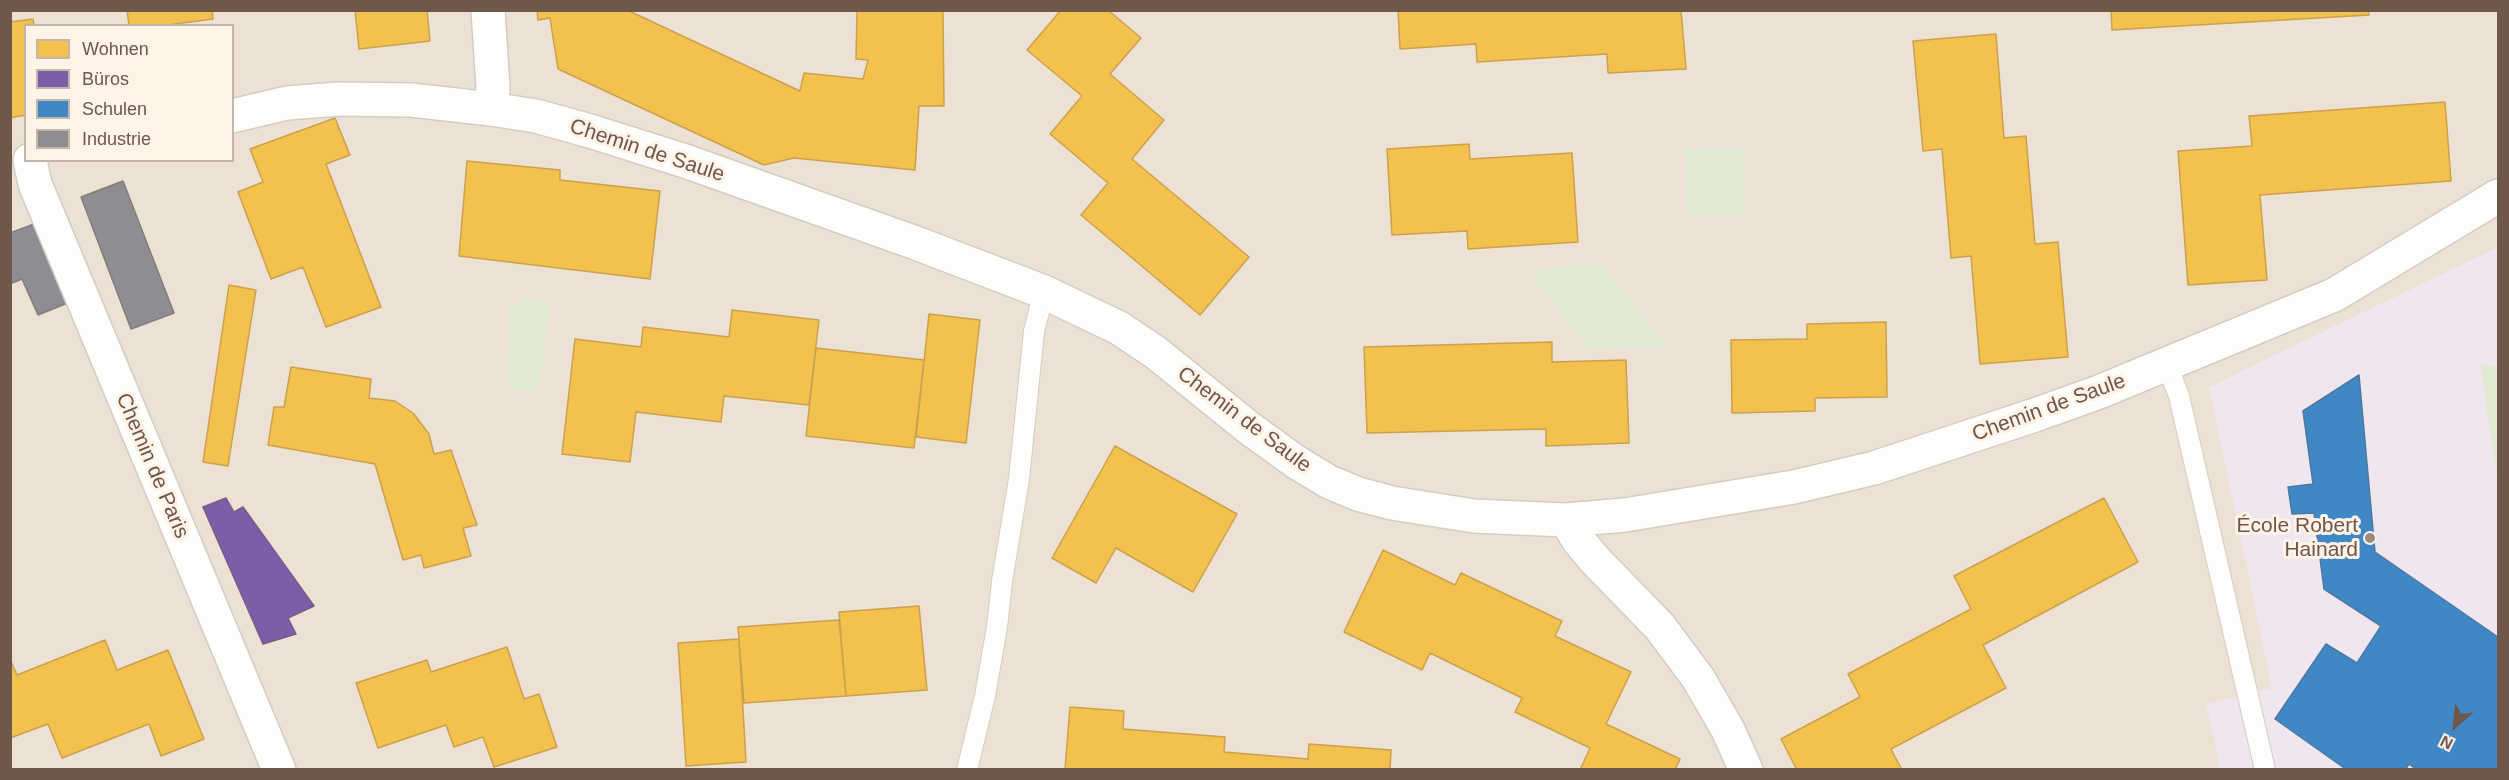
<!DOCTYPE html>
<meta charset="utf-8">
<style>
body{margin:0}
#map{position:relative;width:2509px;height:780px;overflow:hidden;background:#f4efe7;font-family:Helvetica,sans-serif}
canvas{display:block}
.frame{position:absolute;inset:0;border:12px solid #6f574a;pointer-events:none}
.legend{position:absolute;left:24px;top:24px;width:210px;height:138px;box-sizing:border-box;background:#fdf4e7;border:2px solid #c4b5a8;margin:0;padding:8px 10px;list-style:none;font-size:18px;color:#6f574a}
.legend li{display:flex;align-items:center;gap:12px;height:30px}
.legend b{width:30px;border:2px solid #c4b5a8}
.north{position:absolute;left:2425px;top:696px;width:60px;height:60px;-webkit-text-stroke:4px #fdf4e7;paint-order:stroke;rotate:207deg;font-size:16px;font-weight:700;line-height:24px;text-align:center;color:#6f574a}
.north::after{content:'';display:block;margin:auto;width:21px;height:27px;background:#6f574a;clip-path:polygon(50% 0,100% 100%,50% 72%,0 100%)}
</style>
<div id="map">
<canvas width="2509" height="780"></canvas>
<div class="frame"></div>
<ul class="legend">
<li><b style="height:16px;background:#f2c14e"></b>Wohnen</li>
<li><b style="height:16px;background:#7b5ea7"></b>Büros</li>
<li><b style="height:16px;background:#3f88c5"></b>Schulen</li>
<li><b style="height:16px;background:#8d8d92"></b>Industrie</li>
</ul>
<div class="north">N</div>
</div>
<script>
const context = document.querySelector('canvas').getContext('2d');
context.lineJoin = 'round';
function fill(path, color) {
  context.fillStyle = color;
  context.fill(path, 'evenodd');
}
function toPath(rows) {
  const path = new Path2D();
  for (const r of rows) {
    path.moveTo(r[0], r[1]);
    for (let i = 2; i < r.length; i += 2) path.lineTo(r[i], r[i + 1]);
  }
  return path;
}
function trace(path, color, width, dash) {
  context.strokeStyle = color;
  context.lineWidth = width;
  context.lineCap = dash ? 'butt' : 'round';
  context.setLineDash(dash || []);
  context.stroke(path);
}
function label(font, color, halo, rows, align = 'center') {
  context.font = font + ' Helvetica,sans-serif';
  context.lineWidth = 6;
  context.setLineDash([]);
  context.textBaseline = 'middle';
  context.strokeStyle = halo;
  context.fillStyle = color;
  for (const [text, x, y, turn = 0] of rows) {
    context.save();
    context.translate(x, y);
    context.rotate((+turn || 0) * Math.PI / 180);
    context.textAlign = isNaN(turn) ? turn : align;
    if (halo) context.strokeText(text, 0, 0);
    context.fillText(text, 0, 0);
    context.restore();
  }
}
fill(toPath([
 [11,11,2498,11,2498,769,11,769],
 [26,26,232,26,232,160,26,160]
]), '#ede1d4');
fill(toPath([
 [2498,247,2498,769,2220,769,2206,704,2272,688,2209,387]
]), '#f0e6ef');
fill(toPath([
 [1685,148,1743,148,1743,217,1685,217],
 [1601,262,1667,347,1588,349,1530,272],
 [520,298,551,302,539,393,508,388,510,306,519,307],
 [2480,364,2498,368,2498,482]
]), '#e0ead2');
const homes = toPath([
 [127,10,212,10,213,19,160,26,129,26,127,10],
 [355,10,427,10,430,41,359,49,355,10],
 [537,10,627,10,800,91,804,73,863,79,868,60,856,59,857,10,943,10,944,106,919,106,915,170,794,158,764,165,558,69,550,18,538,20,537,10],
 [1061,10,1108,10,1141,38,1110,74,1164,120,1132,159,1249,257,1200,315,1081,215,1108,183,1050,134,1082,96,1027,50,1061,10],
 [1398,10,1681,10,1686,69,1608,73,1607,54,1477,62,1476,44,1400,49,1398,10],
 [2111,10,2368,10,2369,15,2112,30,2111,10],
 [33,19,34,26,26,26,26,115,10,118,10,22,33,19],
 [1996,34,2004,138,2026,136,2035,244,2058,242,2068,357,1980,364,1971,256,1951,258,1942,149,1923,151,1913,41,1996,34],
 [2445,102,2451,181,2260,195,2267,280,2188,285,2178,151,2252,146,2249,116,2445,102],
 [335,118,350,155,326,164,381,307,326,327,303,267,271,279,238,192,263,182,250,149,335,118],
 [1469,144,1470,159,1572,153,1578,242,1468,249,1467,231,1392,235,1387,149,1469,144],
 [467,161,560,170,560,180,660,191,650,279,459,256,467,161],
 [229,285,256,290,228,466,203,462,229,285],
 [732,310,819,320,809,405,724,396,721,422,636,412,630,462,562,454,575,339,641,347,643,327,729,337,732,310],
 [929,314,980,320,966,443,916,437,929,314],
 [1886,322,1887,397,1815,398,1815,411,1732,413,1731,340,1807,339,1807,324,1886,322],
 [1552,342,1552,362,1626,360,1629,443,1546,446,1546,429,1367,433,1364,347,1552,342],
 [816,348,924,360,914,448,806,436,816,348],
 [291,367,371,379,369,398,395,401,413,413,429,434,434,454,451,450,477,525,463,528,471,556,424,568,421,555,403,560,375,464,268,445,274,407,284,407,291,367],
 [1115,446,1237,514,1193,592,1116,548,1096,583,1052,558,1115,446],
 [2104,498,2138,562,1983,645,2006,688,1891,749,1902,770,1797,770,1781,739,1860,697,1848,674,1971,609,1954,576,2104,498],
 [1383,550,1455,585,1461,573,1562,621,1555,636,1631,672,1606,724,1680,759,1675,770,1580,770,1590,748,1515,712,1522,698,1430,653,1422,670,1344,632,1383,550],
 [919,606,927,690,846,696,839,612,919,606],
 [839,620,846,696,744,703,738,627,839,620],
 [739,639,746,762,686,766,678,643,739,639],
 [105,640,117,670,168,650,204,739,161,756,149,724,62,758,48,724,10,738,10,659,17,675,105,640],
 [507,647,524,699,539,694,557,747,494,767,483,737,454,747,446,725,378,748,356,683,427,660,431,672,507,647],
 [1070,707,1124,711,1123,729,1225,737,1224,752,1308,759,1309,744,1391,750,1390,770,1065,770,1070,707]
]);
fill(homes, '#f2c14e');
trace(homes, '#cba14d', 1.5);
const offices = toPath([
 [226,498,234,512,243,507,314,606,288,618,296,634,263,644,203,507,226,498]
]);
fill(offices, '#7b5ea7');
trace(offices, '#775c8b', 1.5);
const schools = toPath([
 [2359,375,2375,552,2498,637,2498,770,2417,770,2409,764,2405,770,2347,770,2275,719,2326,644,2357,663,2381,626,2324,589,2314,513,2292,514,2288,487,2313,484,2303,411,2359,375]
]);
fill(schools, '#3f88c5');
trace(schools, '#4d79a0', 1.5);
const industry = toPath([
 [123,181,174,313,131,329,81,197,123,181],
 [37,223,70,302,38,315,22,279,10,284,10,233,37,223]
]);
fill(industry, '#8d8d92');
trace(industry, '#847d7c', 1.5);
const lane = toPath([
 [2167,365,2179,396,2265,770],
 [967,770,985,696,997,627,1002,581,1019,479,1034,331,1044,292]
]);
const street = toPath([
 [488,10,493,87,491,109],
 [232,116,287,103,340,99,411,100,491,109,536,116,590,131,685,161,916,243,1044,292,1119,328,1155,352,1249,428,1296,462,1329,482,1358,494,1392,503,1474,516,1566,520,1625,515,1794,487,1874,468,2035,415,2099,392,2334,295,2498,196],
 [30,160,35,184,279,770],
 [1566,520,1579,541,1595,560,1660,627,1698,678,1728,730,1746,770]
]);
trace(lane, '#d3ccc5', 22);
trace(street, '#d3ccc5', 36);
trace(lane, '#fdfdfb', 20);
trace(street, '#fdfdfb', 33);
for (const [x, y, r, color] of [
 [2370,538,6,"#9e8c81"]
]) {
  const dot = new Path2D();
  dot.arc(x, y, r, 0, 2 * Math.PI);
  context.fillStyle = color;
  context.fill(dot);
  trace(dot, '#fdf4e7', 2);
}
label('21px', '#6f574a', '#fdf4e7', [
 ["Chemin de Saule",647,151,18],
 ["Chemin de Saule",2049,408,-20],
 ["Chemin de Saule",1244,420,37],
 ["Chemin de Paris",152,466,67]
]);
label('21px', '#6f574a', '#fdf4e7', [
 ["École Robert",2358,526],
 ["Hainard",2358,550]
], 'right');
</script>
